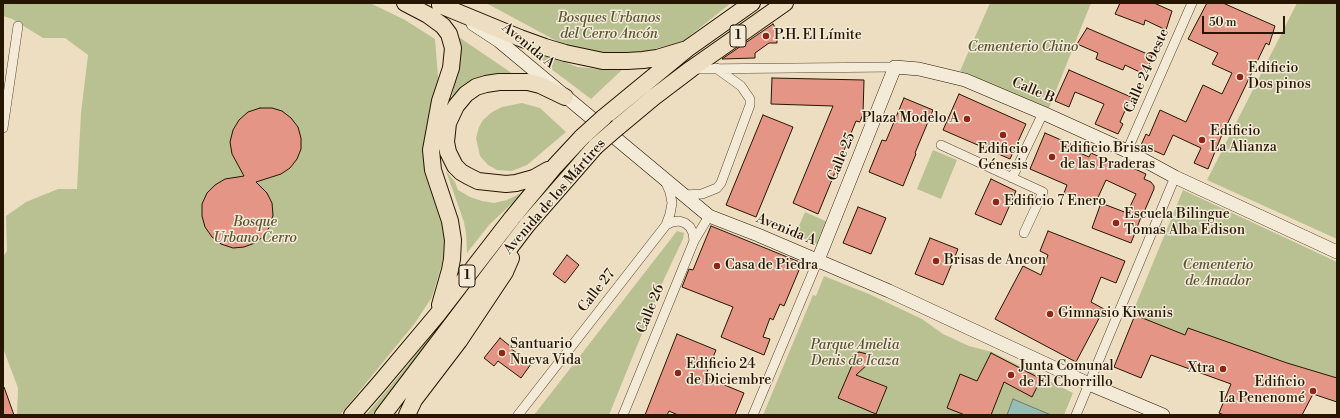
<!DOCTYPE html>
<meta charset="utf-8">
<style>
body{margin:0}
#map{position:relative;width:1340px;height:418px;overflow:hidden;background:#eddec1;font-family:"Libre Bodoni",serif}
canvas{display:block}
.frame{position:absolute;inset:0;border:4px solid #261600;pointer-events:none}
.scale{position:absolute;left:1202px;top:16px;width:83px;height:18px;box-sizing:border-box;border:2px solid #261600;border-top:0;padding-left:5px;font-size:12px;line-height:14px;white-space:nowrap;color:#261600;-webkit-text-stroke:3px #f3ead7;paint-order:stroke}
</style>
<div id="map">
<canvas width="1340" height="418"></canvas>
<div class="frame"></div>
<div class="scale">50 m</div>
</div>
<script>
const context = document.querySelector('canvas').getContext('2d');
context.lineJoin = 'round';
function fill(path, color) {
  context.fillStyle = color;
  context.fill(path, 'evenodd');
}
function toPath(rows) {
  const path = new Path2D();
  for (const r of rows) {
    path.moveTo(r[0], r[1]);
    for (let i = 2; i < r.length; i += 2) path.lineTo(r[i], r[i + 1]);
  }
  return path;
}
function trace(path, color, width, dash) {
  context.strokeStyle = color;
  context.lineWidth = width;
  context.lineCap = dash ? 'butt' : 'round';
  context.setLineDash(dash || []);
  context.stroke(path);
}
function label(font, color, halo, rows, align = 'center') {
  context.font = font + ' "Libre Bodoni",serif';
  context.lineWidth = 3;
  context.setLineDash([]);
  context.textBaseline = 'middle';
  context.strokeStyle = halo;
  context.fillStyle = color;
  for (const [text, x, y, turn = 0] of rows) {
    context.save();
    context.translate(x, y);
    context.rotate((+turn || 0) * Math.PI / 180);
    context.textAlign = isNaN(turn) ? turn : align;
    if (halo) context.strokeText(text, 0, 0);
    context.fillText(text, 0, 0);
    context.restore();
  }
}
fill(toPath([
 [3,3,370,3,405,20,435,39,439,89,438,203,446,236,444,257,432,297,415,323,340,415,17,415,18,388,3,348,3,257,7,251,6,216,26,202,58,189,77,189,81,113,88,55,65,38,43,38,12,19,3,16],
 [486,3,731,3,682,42,642,52,577,52],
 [990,3,1091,3,1049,108,960,71],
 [1297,3,1337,3,1337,239,1207,180],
 [450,31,516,76,512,82,451,101,457,73],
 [531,49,577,67,600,69,625,67,591,99,534,56,528,51],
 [522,103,540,108,566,132,527,165,512,171,497,170,488,165,480,156,476,138,479,127,483,120,492,112,502,107],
 [933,150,957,160,941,199,917,189],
 [446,171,455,182,458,190,470,197,482,201,494,203,507,200,525,191,489,225,467,253,466,233,464,222],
 [1183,190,1337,262,1337,378,1287,363,1188,328,1185,335,1132,314],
 [805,212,830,223,821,246,795,235],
 [677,231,684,233,683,239,665,277,609,415,534,415],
 [501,244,503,249,410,371,374,415,366,415,407,366],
 [824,276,869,294,922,319,943,334,969,346,992,352,1073,393,1064,415,763,415,813,295,816,296]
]), '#b9c192');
const water = toPath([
 [1013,399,1051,415,1007,415,1013,399]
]);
fill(water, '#99bcb4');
trace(water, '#6b7a6c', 1);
const building = toPath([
 [1120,3,1154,3,1172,11,1166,30,1145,20,1144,25,1115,14,1120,3],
 [1207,3,1223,3,1275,26,1269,45,1266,43,1221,137,1208,169,1194,163,1201,148,1173,135,1164,155,1141,145,1146,134,1149,136,1160,110,1186,122,1203,85,1222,94,1232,73,1212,64,1218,53,1188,39,1207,3],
 [773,24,777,30,777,43,769,43,755,53,755,58,722,59,773,24],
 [1087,28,1152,56,1146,75,1125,65,1123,70,1096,59,1098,53,1077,44,1087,28],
 [1069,70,1131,97,1120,122,1123,124,1118,134,1095,124,1104,104,1075,92,1069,107,1055,101,1069,70],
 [772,78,864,80,863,114,860,122,856,121,818,214,793,203,833,106,771,104,772,78],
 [959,94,1026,124,1010,159,943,130,959,94],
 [904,98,933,110,915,153,916,154,903,186,869,172,882,140,886,141,904,98],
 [260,108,272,108,282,111,291,118,298,127,301,138,301,149,297,159,290,168,281,174,256,182,267,193,272,203,273,215,270,226,264,236,255,243,244,247,233,248,221,244,212,237,205,227,202,216,202,204,207,193,215,185,225,179,244,176,232,154,230,142,233,130,239,120,248,112,260,108],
 [763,115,793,127,756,217,726,205,763,115],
 [1045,133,1075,146,1073,150,1089,157,1091,153,1122,167,1124,164,1146,174,1144,179,1151,182,1154,186,1154,189,1144,212,1143,212,1131,243,1092,228,1101,203,1127,213,1136,194,1106,180,1094,206,1064,193,1067,185,1030,169,1045,133],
 [991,179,1016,191,1001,225,975,214,991,179],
 [858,207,886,218,871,254,843,243,858,207],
 [711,226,802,263,784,306,780,304,773,320,770,318,763,337,770,339,764,355,721,337,733,307,682,287,689,269,693,270,711,226],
 [1048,231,1125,261,1116,283,1101,277,1091,302,1104,309,1076,362,995,319,1023,266,1041,275,1048,255,1040,251,1048,231],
 [930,238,958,249,943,285,915,274,930,238],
 [567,255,579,265,565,283,553,274,567,255],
 [1135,315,1185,335,1188,328,1287,363,1337,378,1337,402,1313,394,1302,415,1224,415,1219,413,1231,384,1151,355,1141,378,1114,367,1135,315],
 [677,334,716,350,705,377,744,393,735,415,678,415,669,411,667,415,645,415,677,334],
 [500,338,510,346,509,347,531,364,521,378,498,361,494,366,484,358,500,338],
 [859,352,867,354,869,363,856,375,887,387,876,414,838,398,853,363,852,357,859,352],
 [991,353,1041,379,1032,397,1004,382,991,415,965,415,947,408,960,374,977,381,991,353],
 [3,387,4,387,14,415,3,415,3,387]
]);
fill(building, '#e49585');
trace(building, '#261600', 1);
const street = toPath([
 [695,69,895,67],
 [3,128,18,26],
 [941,145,1043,192,1024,233],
 [1127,151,1192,3],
 [1012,178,1043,113],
 [684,195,702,194,717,188,721,183,750,105,750,99,741,86,716,68],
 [666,225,672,222,679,221,685,223,690,227,693,233,694,241],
 [518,415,666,225,670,214,672,203,670,192,665,181],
 [623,415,694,241,709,216],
 [753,415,818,260],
 [1076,415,1175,177]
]);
const secondary = toPath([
 [473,24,499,41,709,216,758,235,889,291,1089,384,1163,415],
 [818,260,895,67,919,69,965,80,1043,113,1127,151,1175,177,1337,252]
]);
const highway = toPath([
 [405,3,428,15,443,26,449,34,453,48,451,68,440,101,431,150,433,170,450,221,453,240,452,259,450,270,440,305],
 [440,5,520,38,545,47,565,53,603,61,627,61,643,60,657,58,687,49],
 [603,118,687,49,752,3],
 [618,127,654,97,691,69,785,3],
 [548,170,534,178,516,183,506,184,478,181,468,176,461,172,455,166,448,152,446,142,448,123,456,106,466,94,476,87,486,84,499,82,528,82,540,85,565,97],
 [352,415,379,384,437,315,512,218,555,166,582,137],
 [383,415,527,225,595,147],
 [407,415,414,400,459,341,505,272,511,258]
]);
trace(street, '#584830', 10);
trace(secondary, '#261600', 14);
trace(highway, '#261600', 18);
trace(street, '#f3ead7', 9);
trace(secondary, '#f3ead7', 13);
trace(highway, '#eddec1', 16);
const highwayBridge = toPath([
 [582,137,603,118],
 [595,147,618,127]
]);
trace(highwayBridge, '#261600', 18, []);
trace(highwayBridge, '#eddec1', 16);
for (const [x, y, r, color] of [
 [766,36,4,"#8f2418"],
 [1240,77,4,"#8f2418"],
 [967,119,4,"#8f2418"],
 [1003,135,4,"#8f2418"],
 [1202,140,4,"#8f2418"],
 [1052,157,4,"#8f2418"],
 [996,202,4,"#8f2418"],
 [1116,223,4,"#8f2418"],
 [936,261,4,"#8f2418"],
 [717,266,4,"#8f2418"],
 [1050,314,4,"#8f2418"],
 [502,353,4,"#8f2418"],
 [1223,369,4,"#8f2418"],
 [678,373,4,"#8f2418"],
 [1011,375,4,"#8f2418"],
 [1313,391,4,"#8f2418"]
]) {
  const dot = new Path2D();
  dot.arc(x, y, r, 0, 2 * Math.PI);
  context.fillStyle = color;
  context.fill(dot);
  trace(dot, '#f3ead7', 1.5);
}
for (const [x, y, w] of [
 [738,36,16],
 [467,276,16]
]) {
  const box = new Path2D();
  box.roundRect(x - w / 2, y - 11, w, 22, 3);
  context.fillStyle = '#f3ead7';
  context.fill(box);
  trace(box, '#261600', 1);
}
label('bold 13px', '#261600', null, [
 ["1",738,36],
 ["1",467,276]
]);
label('italic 14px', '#595233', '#f3ead7', [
 ["Bosques Urbanos",609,19],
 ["del Cerro Ancón",609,35],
 ["Cementerio Chino",1023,48],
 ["Bosque",255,223],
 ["Urbano Cerro",255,239],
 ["Cementerio",1218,266],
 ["de Amador",1218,282],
 ["Parque Amelia",855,346],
 ["Denis de Icaza",855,362]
]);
label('14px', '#261600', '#f3ead7', [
 ["P.H. El Límite",774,36],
 ["Edificio",1248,69],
 ["Dos pinos",1248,85],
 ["Plaza Modelo A",959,119,"right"],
 ["Edificio",1210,132],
 ["La Alianza",1210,148],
 ["Edificio Brisas",1060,149],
 ["de las Praderas",1060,165],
 ["Edificio",1003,150,"center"],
 ["Génesis",1003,166,"center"],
 ["Edificio 7 Enero",1004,202],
 ["Escuela Bilingue",1124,215],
 ["Tomas Alba Edison",1124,231],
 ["Brisas de Ancon",944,261],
 ["Casa de Piedra",725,266],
 ["Gimnasio Kiwanis",1058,314],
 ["Santuario",510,345],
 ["Nueva Vida",510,361],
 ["Edificio 24",686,365],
 ["de Diciembre",686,381],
 ["Junta Comunal",1019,367],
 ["de El Chorrillo",1019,383],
 ["Xtra",1215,369,"right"],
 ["Edificio",1305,383,"right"],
 ["La Penenomé",1305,399,"right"]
], 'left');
label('14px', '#261600', '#f3ead7', [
 ["Avenida A",528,46,39],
 ["Calle 24 Oeste",1147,71,-66],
 ["Calle B",1033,91,23],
 ["Calle 25",842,157,-68],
 ["Avenida de los Mártires",555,197,-49],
 ["Avenida A",786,230,22],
 ["Calle 27",597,291,-52],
 ["Calle 26",651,309,-68]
]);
</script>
